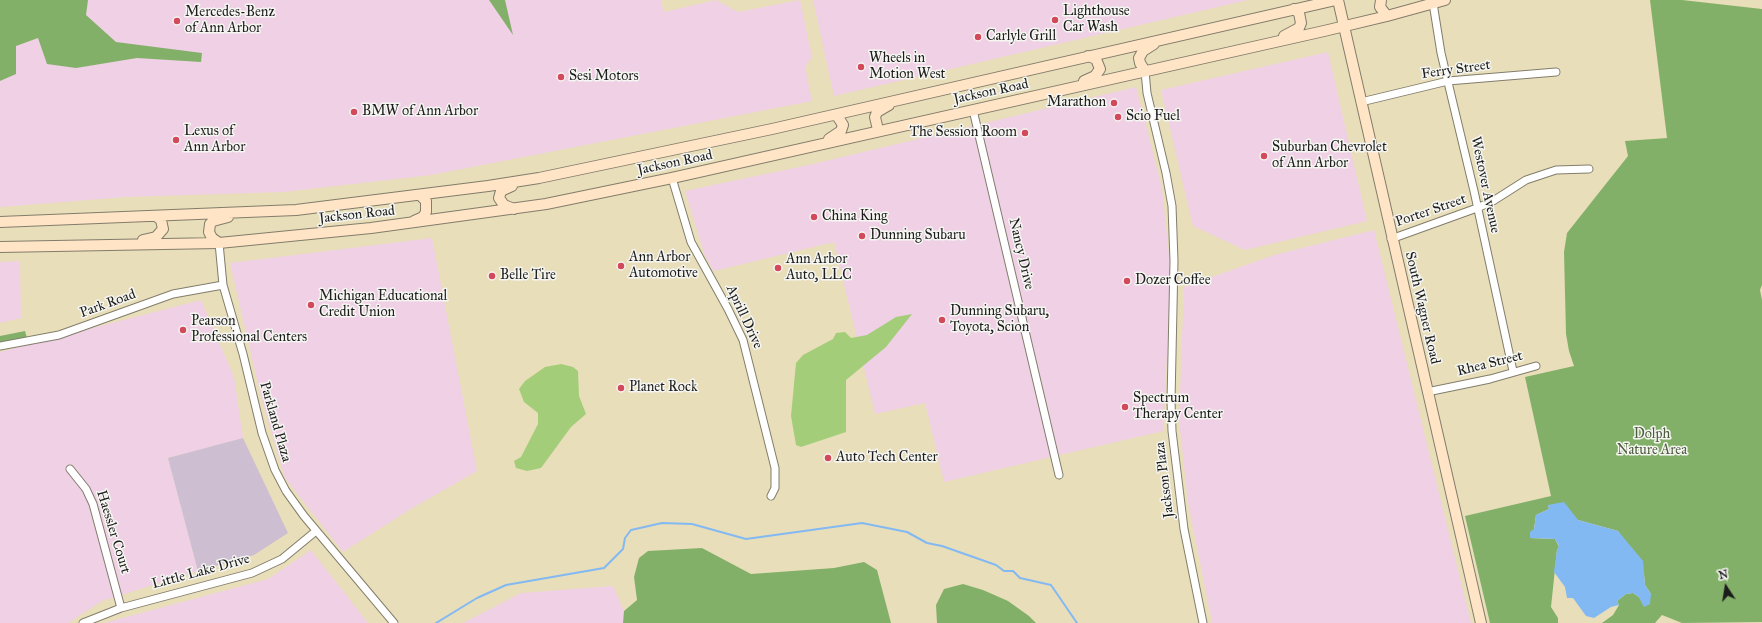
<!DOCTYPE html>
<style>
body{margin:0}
#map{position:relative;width:1762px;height:623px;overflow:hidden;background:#e9deba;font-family:"IM FELL Great Primer",serif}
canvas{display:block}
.north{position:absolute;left:1706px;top:567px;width:40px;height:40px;-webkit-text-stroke:3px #f6f6f2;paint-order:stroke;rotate:348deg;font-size:11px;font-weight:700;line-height:16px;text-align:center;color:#1c1c1c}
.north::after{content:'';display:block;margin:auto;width:14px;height:18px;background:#1c1c1c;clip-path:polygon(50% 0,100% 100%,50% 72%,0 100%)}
</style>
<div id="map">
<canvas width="1762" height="623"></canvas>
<div class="north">N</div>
</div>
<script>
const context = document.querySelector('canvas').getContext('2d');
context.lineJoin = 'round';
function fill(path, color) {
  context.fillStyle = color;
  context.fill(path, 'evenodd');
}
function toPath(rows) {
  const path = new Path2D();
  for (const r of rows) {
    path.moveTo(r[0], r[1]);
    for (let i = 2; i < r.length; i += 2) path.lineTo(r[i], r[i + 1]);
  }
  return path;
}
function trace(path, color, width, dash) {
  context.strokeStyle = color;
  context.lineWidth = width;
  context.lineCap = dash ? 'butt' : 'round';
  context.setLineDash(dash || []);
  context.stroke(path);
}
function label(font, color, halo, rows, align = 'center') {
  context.font = font + ' "IM FELL Great Primer",serif';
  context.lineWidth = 3;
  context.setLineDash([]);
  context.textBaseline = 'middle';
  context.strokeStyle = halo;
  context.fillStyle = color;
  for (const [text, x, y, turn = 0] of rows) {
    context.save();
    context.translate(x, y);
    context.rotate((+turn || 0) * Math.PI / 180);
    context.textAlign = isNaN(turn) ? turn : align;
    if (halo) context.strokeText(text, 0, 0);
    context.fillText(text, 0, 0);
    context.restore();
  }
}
fill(toPath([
 [79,0,661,0,664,12,716,0,738,12,800,0,812,57,805,67,812,101,431,175,283,192,126,197,0,207,0,51,84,23],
 [813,0,1248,0,834,96],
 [1328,52,1367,221,1245,250,1193,226,1161,90],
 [1136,87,1162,188,1169,255,1169,315,1163,431,944,482,925,403,875,414,834,242,714,271,705,256,685,191,813,164],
 [1374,230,1471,623,1212,623,1188,502,1179,421,1184,287,1274,255],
 [432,238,477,471,409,510,343,552,285,478,261,397,230,263],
 [20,261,21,318,0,323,0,262],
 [201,300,234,377,243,438,168,458,198,571,102,601,68,623,0,623,0,352],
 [311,550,368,623,104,623,268,579],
 [613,586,624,611,623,623,463,623,521,593]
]), '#efd0e5');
fill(toPath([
 [243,438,288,533,254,555,198,571,168,458]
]), '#cdbed2');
fill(toPath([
 [912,314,886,347,846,380,846,432,801,447,796,445,791,416,796,363,803,355,833,339,836,333,845,332,851,338,867,335,896,317],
 [561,364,573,367,578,371,579,396,586,414,571,427,541,468,527,471,516,468,514,461,521,457,538,424,538,413,524,402,519,389,525,381,545,367]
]), '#a4cd79');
fill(toPath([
 [0,0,88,0,86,15,116,42,202,53,201,62,137,58,76,68,47,64,38,38,16,46,16,74,0,81],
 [489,0,505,0,513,35],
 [1650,0,1682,0,1762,9,1762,285,1760,290,1762,300,1762,622,1682,623,1662,615,1655,623,1602,623,1613,615,1619,605,1617,601,1626,594,1633,593,1639,597,1644,606,1651,594,1645,585,1644,574,1618,531,1578,520,1548,505,1549,509,1536,515,1534,529,1530,538,1555,539,1559,547,1557,550,1551,607,1558,618,1558,623,1490,623,1465,516,1551,496,1525,377,1574,366,1569,351,1566,334,1564,252,1567,233,1628,156,1625,141,1667,138],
 [25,331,27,338,0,346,0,336],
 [702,548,751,574,834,568,864,562,877,570,891,623,623,623,624,611,637,600,634,577,639,558,648,551],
 [963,584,983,590,1008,601,1029,616,1036,623,937,623,936,605,944,589]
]), '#83b069');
fill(toPath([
 [1564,502,1578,520,1618,531,1643,561,1645,585,1651,594,1650,604,1644,607,1639,597,1633,593,1626,594,1617,601,1619,605,1611,607,1594,618,1586,616,1573,598,1567,598,1565,587,1554,572,1557,550,1559,546,1555,539,1530,538,1530,532,1534,529,1536,515,1549,509,1548,505]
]), '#83b9f2');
trace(toPath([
 [436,623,477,598,506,585,604,568,623,549,625,538,631,530,662,523,692,524,746,539,862,523,907,532,927,543,942,546,996,565,1004,571,1013,571,1020,578,1051,585,1077,623]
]), '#83b9f2', 2);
const minor = toPath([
 [1433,3,1441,53,1474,191,1513,371],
 [1145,71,1147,93,1166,173,1172,206,1174,261,1171,401,1172,431,1184,529,1203,623],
 [1361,102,1448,81,1556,72],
 [973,110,1059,475],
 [672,178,691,242,728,309,743,340,775,468,775,488,771,496],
 [1391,239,1477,208,1493,201,1526,180,1556,170,1589,169],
 [219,243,223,285,243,354,262,433,275,470,286,491,304,516,394,623],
 [0,346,59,335,173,294,223,285],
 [1427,392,1490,379,1536,366],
 [70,469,86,489,93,504,121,608],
 [83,623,121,608,252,573,282,559,316,531]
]);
const secondary = toPath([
 [1338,0,1481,623],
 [1381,0,1380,7,1387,16],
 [1284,36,1299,28,1301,23,1299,13,1294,9],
 [1145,71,1140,63,1139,58,1143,51,1154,44],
 [1084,81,1095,76,1100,69,1096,59,1088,56],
 [878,130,875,117,877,112,889,105],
 [829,139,841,131,843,125,838,117,834,115],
 [512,186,501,191,499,198,504,205,514,209],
 [414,221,423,217,426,212,426,201,420,195],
 [0,222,296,210,488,186,539,178,772,129,1336,0],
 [143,240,156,237,163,229,161,220,156,216],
 [219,243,212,238,209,232,210,224,213,221,228,217],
 [0,247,219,243,371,228,546,204,672,178,1324,31,1387,16,1445,0]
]);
trace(minor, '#827d6b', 9);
trace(secondary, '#827d6b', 12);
trace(minor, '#fff', 7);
trace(secondary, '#ffe4c6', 10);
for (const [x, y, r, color] of [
 [1055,20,4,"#d1495b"],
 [177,21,4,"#d1495b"],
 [978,37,4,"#d1495b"],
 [861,67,4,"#d1495b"],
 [561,77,4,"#d1495b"],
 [1114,103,4,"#d1495b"],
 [354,112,4,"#d1495b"],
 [1118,117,4,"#d1495b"],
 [1025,133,4,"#d1495b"],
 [176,140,4,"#d1495b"],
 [1264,156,4,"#d1495b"],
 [814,217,4,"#d1495b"],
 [862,236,4,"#d1495b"],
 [621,266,4,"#d1495b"],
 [778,268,4,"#d1495b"],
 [492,276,4,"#d1495b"],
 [1127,281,4,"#d1495b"],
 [311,305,4,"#d1495b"],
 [942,320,4,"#d1495b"],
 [183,330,4,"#d1495b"],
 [621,388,4,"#d1495b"],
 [1125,407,4,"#d1495b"],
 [828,458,4,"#d1495b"]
]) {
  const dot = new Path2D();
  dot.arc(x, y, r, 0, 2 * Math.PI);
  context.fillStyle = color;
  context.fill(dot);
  trace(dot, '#f6f6f2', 1.5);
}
label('14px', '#1c1c1c', '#f6f6f2', [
 ["Lighthouse",1063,12],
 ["Car Wash",1063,28],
 ["Mercedes-Benz",185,13],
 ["of Ann Arbor",185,29],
 ["Carlyle Grill",986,37],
 ["Wheels in",869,59],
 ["Motion West",869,75],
 ["Sesi Motors",569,77],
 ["Marathon",1106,103,"right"],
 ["BMW of Ann Arbor",362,112],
 ["Scio Fuel",1126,117],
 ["Lexus of",184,132],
 ["Ann Arbor",184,148],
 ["The Session Room",1017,133,"right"],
 ["Suburban Chevrolet",1272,148],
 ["of Ann Arbor",1272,164],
 ["China King",822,217],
 ["Dunning Subaru",870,236],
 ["Ann Arbor",629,258],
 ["Automotive",629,274],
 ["Ann Arbor",786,260],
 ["Auto, LLC",786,276],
 ["Belle Tire",500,276],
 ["Dozer Coffee",1135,281],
 ["Michigan Educational",319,297],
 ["Credit Union",319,313],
 ["Dunning Subaru,",950,312],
 ["Toyota, Scion",950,328],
 ["Pearson",191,322],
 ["Professional Centers",191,338],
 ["Planet Rock",629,388],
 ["Spectrum",1133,399],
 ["Therapy Center",1133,415],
 ["Auto Tech Center",836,458]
], 'left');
label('14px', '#1c1c1c', '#f6f6f2', [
 ["Ferry Street",1456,70,-8],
 ["Jackson Road",991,92,-12],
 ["Jackson Road",675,163,-12],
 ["Westover Avenue",1485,185,78],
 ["Porter Street",1431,211,-19],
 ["Jackson Road",357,215,-6],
 ["Nancy Drive",1021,254,77],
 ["Park Road",108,304,-20],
 ["South Wagner Road",1422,308,77],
 ["Aprill Drive",744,317,65],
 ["Rhea Street",1490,364,-14],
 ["Parkland Plaza",275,422,74],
 ["Jackson Plaza",1165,480,-97],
 ["Haessler Court",113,532,73],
 ["Little Lake Drive",201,572,-15]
]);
label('14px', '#4c5a3d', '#f6f6f2', [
 ["Dolph",1652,435],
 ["Nature Area",1652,451]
]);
</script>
